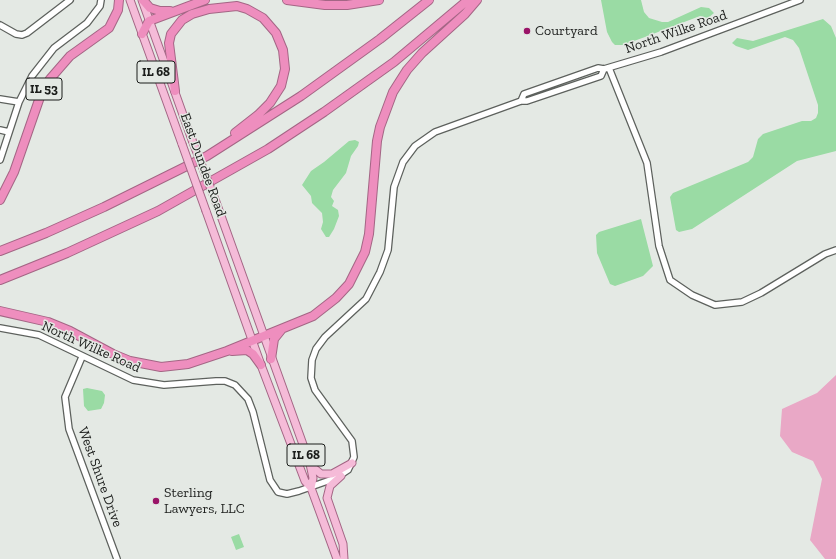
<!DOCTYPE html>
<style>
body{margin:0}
canvas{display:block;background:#e4e9e4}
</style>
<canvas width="836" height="559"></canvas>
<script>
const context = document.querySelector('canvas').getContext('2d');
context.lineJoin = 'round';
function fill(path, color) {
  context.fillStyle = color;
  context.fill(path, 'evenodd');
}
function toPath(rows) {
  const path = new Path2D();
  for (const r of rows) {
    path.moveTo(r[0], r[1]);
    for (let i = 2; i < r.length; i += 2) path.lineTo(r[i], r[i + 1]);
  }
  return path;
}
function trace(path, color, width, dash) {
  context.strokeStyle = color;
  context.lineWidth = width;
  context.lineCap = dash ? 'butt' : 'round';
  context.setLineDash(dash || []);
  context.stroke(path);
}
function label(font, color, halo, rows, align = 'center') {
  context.font = font + ' "Zilla Slab",serif';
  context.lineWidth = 3;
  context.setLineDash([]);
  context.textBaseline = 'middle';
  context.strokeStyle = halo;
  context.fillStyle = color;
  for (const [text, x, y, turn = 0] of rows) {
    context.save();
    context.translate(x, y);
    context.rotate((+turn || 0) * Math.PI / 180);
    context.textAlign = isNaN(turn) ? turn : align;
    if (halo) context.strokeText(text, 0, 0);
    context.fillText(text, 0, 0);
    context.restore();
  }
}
fill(toPath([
 [836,375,836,559,825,559,810,540,822,479,813,461,792,452,780,436,782,409,817,393]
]), '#e9a8c6');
fill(toPath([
 [601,0,641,0,644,12,649,18,662,22,668,22,701,7,709,8,714,13,708,18,700,16,645,37,623,45,615,45,612,42,607,32],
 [823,19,831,26,836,38,836,151,797,161,692,229,679,232,676,230,670,197,673,193,748,162,753,157,758,139,763,134,802,121,811,121,816,118,818,113,818,105,799,48,793,40,785,37,748,50,736,46,732,43,737,38,753,41],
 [355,140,359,142,358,146,351,156,346,173,333,190,331,197,334,201,332,206,338,210,339,216,334,229,329,237,326,237,321,229,323,222,322,213,312,203,311,196,302,185,311,171,324,162,349,141],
 [641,219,653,266,643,276,615,286,610,284,597,253,596,235,599,232],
 [87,388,102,391,105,395,104,403,101,409,88,411,84,406,83,389],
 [239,534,244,547,236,550,231,537]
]), '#9adba4');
const minor = toPath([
 [0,25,16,34,22,35,27,33,70,0],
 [609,68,647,163,659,246,670,280,692,295,715,305,742,302,761,293,825,254,836,250],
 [0,99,19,102],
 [521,101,524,94,598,68,604,69,661,52,800,0],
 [0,130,9,132],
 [0,160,19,102,32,76,54,48,87,23,100,6,101,0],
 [0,328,39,335,133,380,164,385,216,381,225,381,235,385,248,399,253,412,270,480,278,492,287,494,299,491,336,478,348,470,354,457,352,441,315,390,311,378,312,360,316,349,325,337,366,299,380,272,388,250,394,187,403,162,415,146,435,132,521,101,527,101,601,76,604,69],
 [82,357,65,397,69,429,117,559]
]);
const major = toPath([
 [130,0,182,144],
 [142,0,192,140],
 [216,202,310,464,313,478,311,488],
 [206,211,261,365,305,481,311,488,337,559],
 [310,465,321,474,332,474,352,463],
 [341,476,330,486,327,498,343,544,344,559]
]);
const highway = toPath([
 [143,0,150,8,160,11,170,11],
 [287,0,325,5,347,5,379,0],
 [142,34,149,21,205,0],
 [175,91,169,43,171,34,182,20,192,14,209,9,237,6,247,9,263,18,276,33,283,50,285,69,281,86,270,103,258,115,235,133],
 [0,200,14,172,40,97,50,79,70,56,109,28,118,10,119,0],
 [0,251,46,233,104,207,207,156,301,96,380,39,429,0],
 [0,280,67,253,158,211,268,149,324,112,394,62,468,0],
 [0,311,48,322,70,331,113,354,130,361,161,367,188,364,227,351,313,316,336,298,349,284,365,252,369,234,377,141,380,127,393,92,407,70,422,53,465,14,477,0],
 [232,351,247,350,253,354,261,365],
 [271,359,274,339,282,329]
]);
trace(minor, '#5d615d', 8);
trace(major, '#a46685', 9);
trace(highway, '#a46685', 10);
trace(minor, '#fff', 5.5);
trace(major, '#f5bbd8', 7);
trace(highway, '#ee8ebe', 8);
const majorBridge = toPath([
 [192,140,216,202],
 [182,144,206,211]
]);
trace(majorBridge, '#a46685', 9, []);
trace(majorBridge, '#f5bbd8', 7);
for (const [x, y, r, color] of [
 [527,31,4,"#9a1468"],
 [156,501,4,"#9a1468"]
]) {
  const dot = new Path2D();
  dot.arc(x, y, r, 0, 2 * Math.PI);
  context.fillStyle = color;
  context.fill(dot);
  trace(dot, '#e4e9e4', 1.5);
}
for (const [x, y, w] of [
 [156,72,38],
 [44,89,36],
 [306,455,38]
]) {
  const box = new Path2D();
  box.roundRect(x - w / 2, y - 11, w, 22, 3);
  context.fillStyle = '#e4e9e4';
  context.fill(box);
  trace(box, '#1b1d1b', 1);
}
label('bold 13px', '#1b1d1b', null, [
 ["IL 68",156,72],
 ["IL 53",44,89],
 ["IL 68",306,455]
]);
label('14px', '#1b1d1b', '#e4e9e4', [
 ["Courtyard",535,31],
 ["Sterling",164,493],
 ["Lawyers, LLC",164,509]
], 'left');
label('14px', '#1b1d1b', '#e4e9e4', [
 ["North Wilke Road",676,32,-19],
 ["East Dundee Road",203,165,70],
 ["North Wilke Road",91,347,24],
 ["West Shure Drive",100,477,70]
]);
</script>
